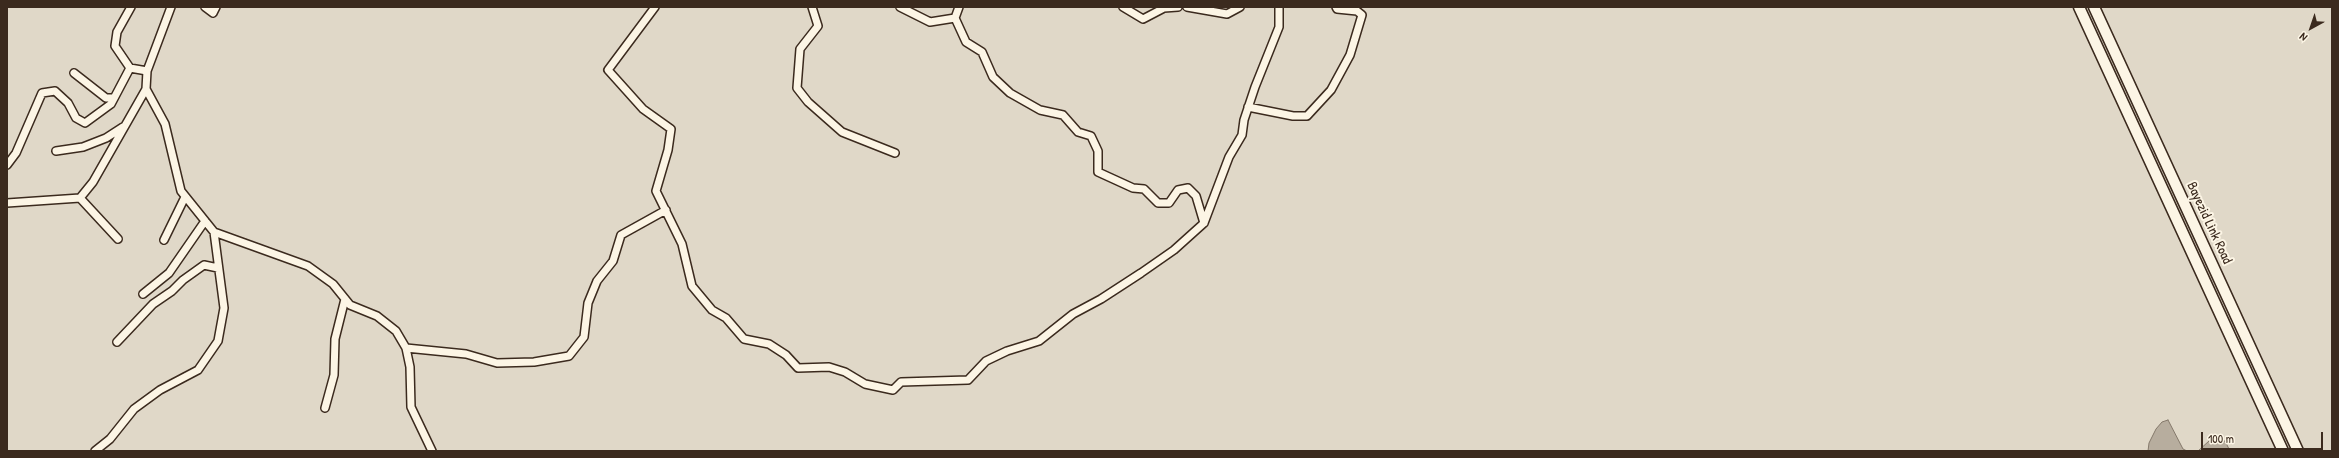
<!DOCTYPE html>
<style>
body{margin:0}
#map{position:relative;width:2339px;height:458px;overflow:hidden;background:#fcf5e5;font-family:"Patrick Hand",sans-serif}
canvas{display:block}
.frame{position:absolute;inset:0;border:8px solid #3b2a1e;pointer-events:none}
.north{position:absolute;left:2291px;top:8px;width:40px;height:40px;-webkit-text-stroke:3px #fcf5e5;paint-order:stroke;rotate:220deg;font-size:11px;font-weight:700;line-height:16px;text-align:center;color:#3b2a1e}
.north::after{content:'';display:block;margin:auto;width:14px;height:18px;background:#3b2a1e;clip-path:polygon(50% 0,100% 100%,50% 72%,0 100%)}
.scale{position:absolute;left:2201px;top:432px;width:122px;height:18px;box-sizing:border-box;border:2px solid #3b2a1e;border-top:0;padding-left:5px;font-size:12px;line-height:14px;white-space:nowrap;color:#3b2a1e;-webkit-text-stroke:3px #fcf5e5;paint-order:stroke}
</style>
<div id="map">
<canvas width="2339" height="458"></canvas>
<div class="frame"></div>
<div class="north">N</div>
<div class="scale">100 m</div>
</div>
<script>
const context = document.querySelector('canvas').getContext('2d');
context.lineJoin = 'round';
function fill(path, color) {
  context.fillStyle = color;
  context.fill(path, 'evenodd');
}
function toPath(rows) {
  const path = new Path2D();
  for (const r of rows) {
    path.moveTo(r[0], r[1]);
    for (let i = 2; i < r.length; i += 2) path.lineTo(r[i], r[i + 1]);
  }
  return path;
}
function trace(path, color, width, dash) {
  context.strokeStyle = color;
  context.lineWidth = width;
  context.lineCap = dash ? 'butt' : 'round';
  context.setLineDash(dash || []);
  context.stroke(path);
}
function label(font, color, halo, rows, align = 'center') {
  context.font = font + ' "Patrick Hand",sans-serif';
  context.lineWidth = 4;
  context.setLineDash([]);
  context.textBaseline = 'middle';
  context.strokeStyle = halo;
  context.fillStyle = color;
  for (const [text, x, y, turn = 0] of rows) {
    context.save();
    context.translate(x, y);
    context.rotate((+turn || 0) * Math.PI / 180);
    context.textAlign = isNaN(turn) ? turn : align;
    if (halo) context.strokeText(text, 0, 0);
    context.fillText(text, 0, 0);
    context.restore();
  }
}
fill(toPath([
 [7,7,2332,7,2332,451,7,451]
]), '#e0d8c8');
const water = toPath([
 [2168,420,2183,449,2187,451,2148,451,2149,443,2156,429,2162,422,2168,420],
 [2213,440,2225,441,2230,451,2198,451,2209,441,2213,440]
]);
fill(water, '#b7ad9e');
trace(water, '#85796b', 1);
const minor = toPath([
 [171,7,147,71,146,89,165,124,181,191,214,232,308,266,333,284,350,305,377,316,396,331,406,348,410,367,411,407,432,451],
 [205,7,213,13,216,7],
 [655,7,608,70,643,109,671,129,668,150,656,191,682,244,692,286,712,310,726,318,744,339,769,344,786,355,798,368,829,367,845,372,865,384,893,390,901,382,968,380,986,361,1007,351,1039,341,1073,314,1101,299,1141,273,1174,250,1204,223,1229,157,1242,135,1244,120,1255,87,1279,27,1279,7],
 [812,7,818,26,800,49,797,88,808,102,842,132,895,153],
 [900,7,930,22,955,18,966,42,982,52,993,77,1010,93,1040,110,1063,115,1078,132,1091,136,1098,151,1098,172,1133,188,1144,189,1158,203,1169,203,1178,190,1188,188,1196,196,1204,223],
 [1123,7,1143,19,1164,8,1178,7],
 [1187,7,1227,14,1240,7],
 [955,18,959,7],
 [130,68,115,46,117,32,131,7],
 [74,73,106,98,114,98],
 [1248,107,1293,116,1307,116,1331,90,1350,55,1362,15,1357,11,1337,9,1336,7],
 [56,151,83,147,106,138,123,127],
 [7,165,16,153,42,93,55,91,68,103,76,118,85,123,111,104,130,68,147,71],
 [80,198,118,239],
 [7,203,80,198,93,182,146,89],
 [164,240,185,197],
 [143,294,169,273,205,221],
 [117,342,153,304,172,291,183,280,204,265,218,268],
 [406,348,466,354,497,363,534,362,569,356,584,337,588,303,597,281,613,261,621,235,666,210],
 [325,408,334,375,335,339,345,299],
 [95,451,110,439,134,409,160,390,198,370,218,341,224,308,214,232]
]);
const primary = toPath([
 [2079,7,2283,451],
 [2094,7,2298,451]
]);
trace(minor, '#3b2a1e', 10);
trace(primary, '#3b2a1e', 13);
trace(minor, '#fcf5e5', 7);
trace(primary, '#fcf5e5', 10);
label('14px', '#3b2a1e', '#fcf5e5', [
 ["Bayezid Link Road",2209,223,65]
]);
</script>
